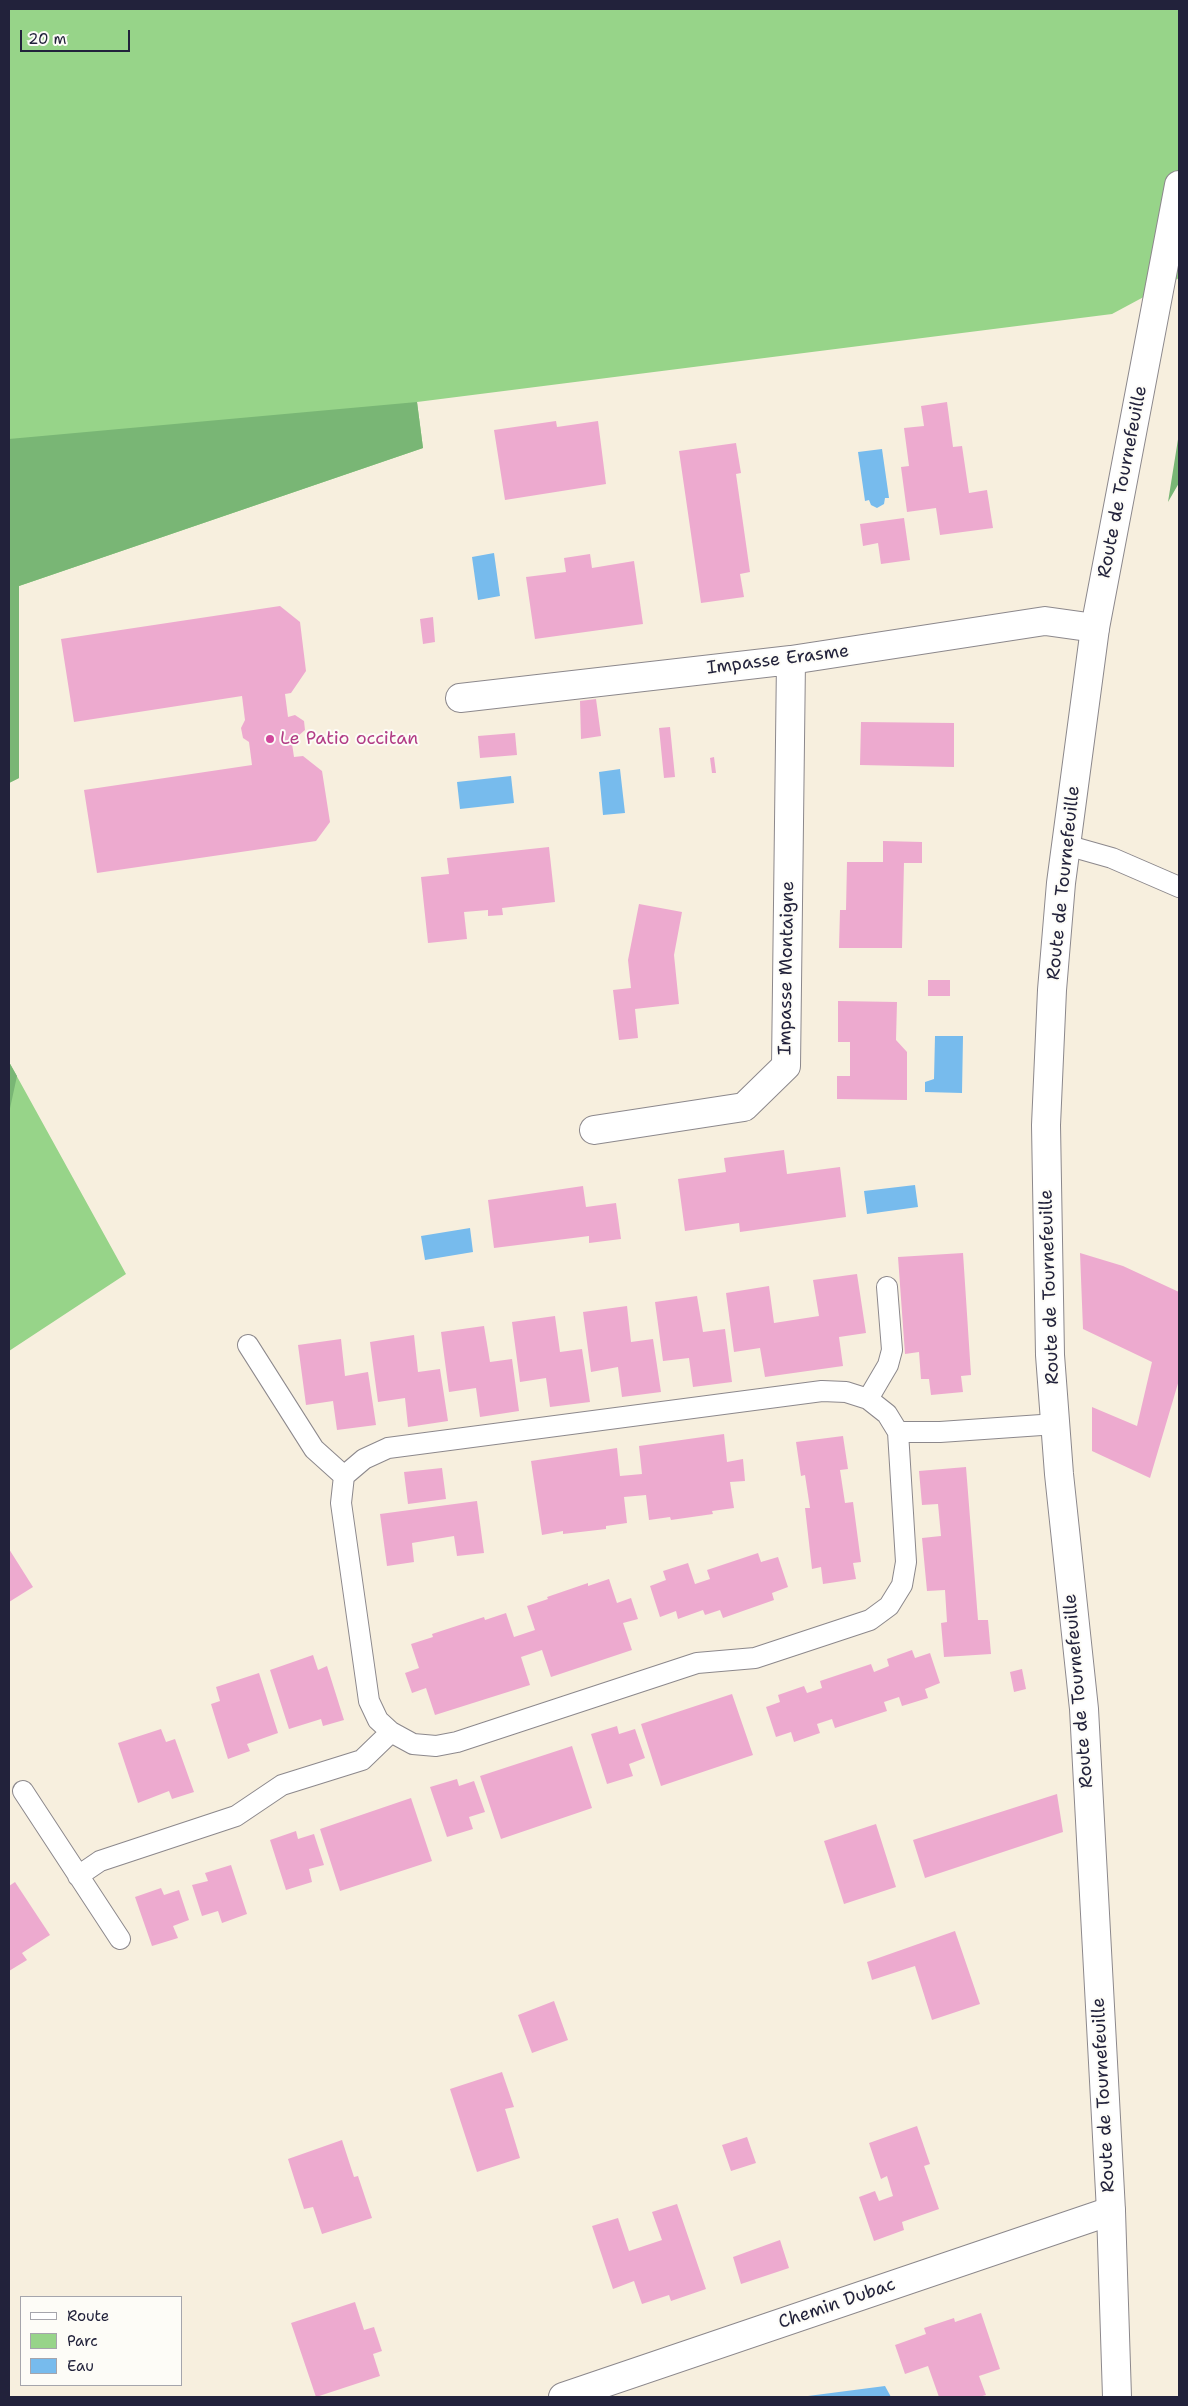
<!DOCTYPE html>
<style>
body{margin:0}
#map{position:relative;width:1188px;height:2406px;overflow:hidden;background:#f7efde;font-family:"Shantell Sans",sans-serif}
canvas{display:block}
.frame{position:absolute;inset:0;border:10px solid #22223b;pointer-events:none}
.legend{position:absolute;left:20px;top:2296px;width:162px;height:90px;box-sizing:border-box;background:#fdfcf7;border:1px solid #a5a5ac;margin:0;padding:6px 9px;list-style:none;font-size:15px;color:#22223b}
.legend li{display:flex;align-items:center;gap:10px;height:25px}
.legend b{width:25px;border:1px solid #a5a5ac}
.scale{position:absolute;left:20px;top:30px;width:110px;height:22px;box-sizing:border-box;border:2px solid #22223b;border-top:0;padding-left:6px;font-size:15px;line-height:18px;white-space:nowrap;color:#22223b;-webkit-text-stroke:4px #fdfcf7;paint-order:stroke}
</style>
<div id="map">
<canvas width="1188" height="2406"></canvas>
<div class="frame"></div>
<ul class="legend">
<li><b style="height:6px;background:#fff"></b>Route</li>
<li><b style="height:14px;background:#97d489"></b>Parc</li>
<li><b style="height:14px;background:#77bbed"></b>Eau</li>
</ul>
<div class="scale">20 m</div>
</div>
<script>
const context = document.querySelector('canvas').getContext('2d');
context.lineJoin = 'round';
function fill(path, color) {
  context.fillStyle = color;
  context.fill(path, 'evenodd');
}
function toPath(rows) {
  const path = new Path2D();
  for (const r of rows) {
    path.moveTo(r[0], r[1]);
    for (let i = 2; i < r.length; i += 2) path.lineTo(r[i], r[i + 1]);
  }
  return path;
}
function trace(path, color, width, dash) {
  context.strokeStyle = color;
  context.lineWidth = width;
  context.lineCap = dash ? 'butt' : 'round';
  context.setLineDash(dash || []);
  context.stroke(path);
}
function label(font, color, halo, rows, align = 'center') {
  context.font = font + ' "Shantell Sans",sans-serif';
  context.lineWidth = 4;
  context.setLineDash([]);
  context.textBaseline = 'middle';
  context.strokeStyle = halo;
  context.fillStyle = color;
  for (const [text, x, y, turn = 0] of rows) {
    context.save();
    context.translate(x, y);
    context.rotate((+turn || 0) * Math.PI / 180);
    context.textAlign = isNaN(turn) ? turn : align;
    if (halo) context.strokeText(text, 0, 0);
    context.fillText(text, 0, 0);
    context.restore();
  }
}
fill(toPath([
 [9,9,1179,9,1179,278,1112,314,417,402,423,448,19,586,19,778,9,783],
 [9,1062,126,1274,9,1351]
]), '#97d489');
fill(toPath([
 [417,402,423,448,19,586,19,778,9,783,9,439],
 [1179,433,1179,483,1168,502],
 [9,1062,17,1076,9,1113]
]), '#79b675');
fill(toPath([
 [882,449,889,498,885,498,884,504,877,508,871,505,869,500,865,501,858,452],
 [494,553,500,596,478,600,472,557],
 [620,769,625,813,603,815,599,772],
 [511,776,514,803,460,809,457,782],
 [935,1036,963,1036,962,1093,925,1092,925,1082,934,1079],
 [915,1185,918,1207,867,1214,864,1191],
 [470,1228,473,1252,425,1260,421,1236],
 [885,2386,891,2397,808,2396]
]), '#77bbed');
fill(toPath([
 [947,402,953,447,962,446,969,493,987,490,993,528,940,535,936,508,907,512,901,467,909,466,904,428,924,426,921,406],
 [556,421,557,427,598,421,606,484,505,500,494,430],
 [736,443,741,473,736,474,750,572,740,574,744,597,701,603,679,451],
 [904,518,910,560,881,564,878,543,863,546,860,524],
 [590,554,592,568,634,561,643,624,535,639,526,577,566,572,564,558],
 [280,606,300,622,306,671,291,693,285,694,288,717,295,715,304,721,305,730,298,736,291,737,294,757,303,756,322,771,330,822,316,841,97,873,84,790,252,765,249,742,243,738,241,728,245,720,242,696,74,722,61,639],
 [433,617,435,642,423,644,420,619],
 [596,699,601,736,581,739,580,701],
 [861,722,954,723,954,767,860,765],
 [670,727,675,777,664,778,659,728],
 [515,733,517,755,480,758,478,736],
 [714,757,716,773,712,773,710,758],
 [883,841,922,842,922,863,904,863,902,948,839,948,840,910,846,910,847,862,883,862],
 [549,847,555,902,502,908,503,915,488,916,488,910,464,912,467,939,428,943,421,877,449,874,447,858],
 [639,904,682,912,674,955,679,1004,635,1009,638,1038,619,1040,613,990,631,988,628,960],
 [928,980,950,980,950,996,928,996],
 [838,1001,897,1002,896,1040,907,1052,907,1100,837,1099,837,1076,850,1076,850,1042,838,1042],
 [784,1150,787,1174,840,1167,846,1217,740,1232,739,1223,685,1231,678,1179,726,1172,724,1158],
 [583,1186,586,1207,616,1203,621,1239,589,1243,589,1236,494,1248,488,1200],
 [963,1253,971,1375,961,1376,963,1392,931,1395,929,1379,921,1379,919,1352,905,1354,898,1257],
 [1080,1253,1123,1266,1179,1292,1179,1380,1150,1478,1092,1451,1092,1407,1137,1426,1152,1362,1083,1329],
 [857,1274,866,1333,839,1337,843,1366,765,1377,760,1348,734,1352,726,1293,769,1286,774,1323,819,1316,813,1280],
 [697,1296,703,1332,725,1329,732,1382,693,1387,689,1358,663,1361,655,1302],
 [627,1306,631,1342,653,1339,661,1392,622,1397,618,1367,591,1372,583,1312],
 [555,1316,560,1352,582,1349,590,1402,550,1407,546,1378,520,1382,512,1322],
 [484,1326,490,1362,512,1359,519,1411,480,1417,476,1388,449,1392,441,1332],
 [414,1335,418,1372,440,1369,448,1421,408,1427,405,1398,378,1402,370,1342],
 [341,1339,345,1376,368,1372,376,1425,337,1430,333,1401,306,1405,298,1345],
 [724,1434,727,1462,743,1459,745,1481,730,1482,734,1508,712,1511,713,1514,671,1520,670,1517,649,1520,646,1495,624,1497,627,1523,606,1526,606,1529,563,1534,563,1531,542,1535,531,1461,617,1448,620,1476,642,1474,639,1446],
 [843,1436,848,1469,840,1470,845,1503,853,1502,861,1562,853,1563,856,1579,823,1584,821,1567,812,1569,805,1508,810,1508,805,1475,801,1476,796,1442],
 [966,1467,978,1620,988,1620,991,1654,944,1657,941,1623,947,1622,945,1590,927,1591,922,1538,941,1536,938,1504,922,1505,919,1471],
 [442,1468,446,1499,408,1504,404,1472],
 [477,1501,484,1553,457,1556,454,1536,412,1543,414,1562,387,1566,380,1514],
 [9,1549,33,1587,9,1602],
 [758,1553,761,1562,778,1557,788,1587,772,1593,774,1600,723,1618,720,1610,705,1615,703,1610,678,1619,676,1611,660,1617,650,1586,666,1580,663,1571,688,1563,695,1584,710,1579,707,1570],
 [609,1579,617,1603,631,1598,638,1619,623,1623,632,1650,551,1677,542,1650,521,1657,530,1685,435,1715,426,1688,412,1693,405,1673,419,1668,411,1644,433,1637,432,1634,484,1617,485,1620,506,1613,514,1637,535,1630,527,1606,548,1599,547,1597,588,1583,588,1586],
 [912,1650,915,1658,930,1653,940,1683,925,1689,928,1698,902,1706,899,1697,884,1702,887,1711,835,1728,832,1719,817,1724,820,1733,794,1742,791,1732,776,1737,766,1707,780,1702,778,1695,804,1686,807,1693,822,1688,820,1681,871,1664,874,1672,889,1666,887,1659],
 [313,1655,318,1670,327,1666,344,1720,323,1726,321,1719,289,1729,270,1670],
 [1022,1669,1026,1689,1014,1692,1010,1672],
 [259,1673,278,1733,247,1744,250,1751,228,1759,211,1704,220,1701,216,1687],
 [732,1694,753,1755,661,1786,641,1724],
 [617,1726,619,1734,635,1729,645,1758,629,1764,633,1776,607,1784,591,1734],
 [161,1729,166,1742,175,1739,194,1792,172,1799,169,1791,138,1803,118,1743],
 [572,1746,592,1808,501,1839,480,1776],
 [457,1779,459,1786,474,1781,485,1812,469,1817,473,1829,447,1837,430,1787],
 [1057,1794,1063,1832,925,1878,913,1840],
 [411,1798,432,1861,340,1891,320,1829],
 [876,1824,896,1887,844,1904,824,1841],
 [296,1831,298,1839,314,1834,324,1865,309,1869,312,1882,286,1890,270,1840],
 [231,1865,247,1914,222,1923,218,1911,202,1916,192,1885,208,1881,205,1873],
 [15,1882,50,1935,22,1953,27,1960,9,1971,9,1886],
 [161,1888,164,1895,179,1890,189,1920,173,1926,178,1938,152,1946,135,1897],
 [955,1931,980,2004,932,2020,915,1966,872,1980,867,1962],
 [554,2001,568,2040,532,2053,518,2015],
 [502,2072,514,2107,505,2109,520,2158,477,2172,450,2089],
 [917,2126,930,2164,924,2166,939,2209,902,2222,904,2230,874,2241,859,2197,875,2191,879,2201,893,2196,887,2176,881,2179,869,2143],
 [747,2137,756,2163,731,2171,722,2145],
 [342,2140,354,2177,358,2176,372,2218,322,2234,313,2207,304,2209,288,2159],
 [677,2204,706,2289,671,2301,669,2295,642,2304,634,2281,613,2289,592,2226,618,2218,629,2251,662,2240,652,2212],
 [780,2240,789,2268,741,2284,733,2257],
 [355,2302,364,2330,374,2327,382,2351,373,2354,380,2376,316,2397,291,2323],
 [981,2313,1000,2369,979,2376,986,2395,979,2397,939,2397,928,2366,905,2374,895,2345,926,2334,924,2328,954,2318,955,2322]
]), '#edaacf');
const service = toPath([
 [1066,845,1112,858,1179,887],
 [248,1345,314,1449,344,1476],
 [822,1391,846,1392,868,1399,887,1414,898,1432,906,1562,902,1585,889,1606,870,1620,755,1658,697,1663,457,1742,436,1746,413,1744,391,1732,378,1720,369,1701,341,1503,344,1476,364,1459,388,1448,822,1391],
 [868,1399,888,1365,892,1350,887,1287],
 [898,1432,940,1432,1056,1424],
 [23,1791,120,1939],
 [78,1876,100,1861,236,1816,282,1785,362,1760,391,1732]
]);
const minor = toPath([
 [460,698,791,660,1045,621,1095,628],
 [594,1130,744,1107,786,1066,791,660],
 [563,2397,1111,2211]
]);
const tertiary = toPath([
 [1117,2397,1111,2211,1084,1709,1059,1474,1050,1355,1046,1125,1052,990,1061,883,1095,628,1179,185]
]);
trace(service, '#8c888c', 22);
trace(minor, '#8c888c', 30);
trace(tertiary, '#8c888c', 30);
trace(service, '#fff', 20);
trace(minor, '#fff', 28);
trace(tertiary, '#fff', 28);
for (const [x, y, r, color] of [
 [270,739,5,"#d1479c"]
]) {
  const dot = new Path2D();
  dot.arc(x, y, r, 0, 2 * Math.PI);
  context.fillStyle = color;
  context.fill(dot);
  trace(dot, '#fdfcf7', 2);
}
label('18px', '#22223b', '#fdfcf7', [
 ["Route de Tournefeuille",1123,482,-79],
 ["Impasse Erasme",778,660,-7],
 ["Route de Tournefeuille",1064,883,-84],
 ["Impasse Montaigne",787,968,-89],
 ["Route de Tournefeuille",1050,1287,-92],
 ["Route de Tournefeuille",1079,1691,-95],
 ["Route de Tournefeuille",1104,2095,-93],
 ["Chemin Dubac",837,2304,-19]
]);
label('18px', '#b23c85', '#fdfcf7', [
 ["Le Patio occitan",280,739]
], 'left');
</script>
